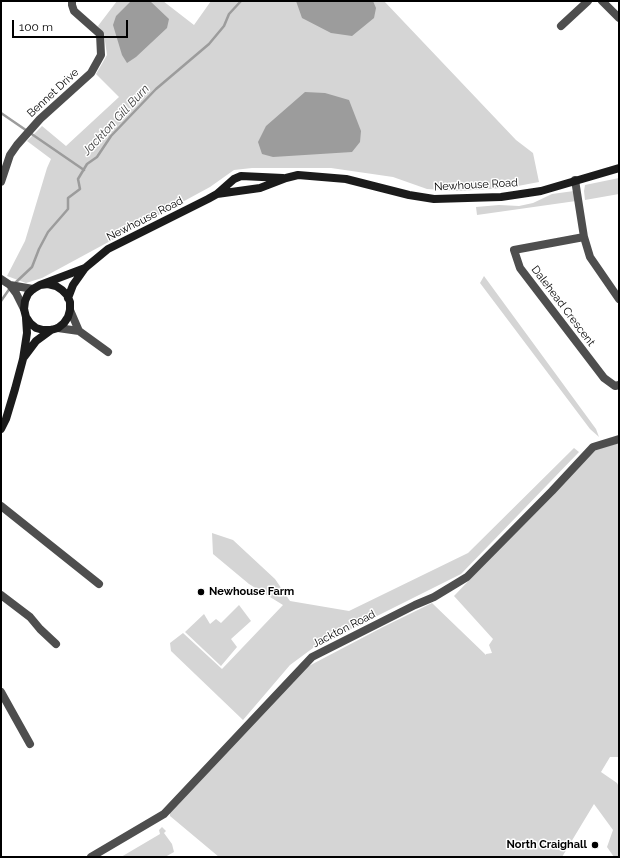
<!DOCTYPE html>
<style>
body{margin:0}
#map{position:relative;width:620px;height:858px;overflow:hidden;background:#fff;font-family:Raleway,sans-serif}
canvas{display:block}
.frame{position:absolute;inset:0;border:2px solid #000;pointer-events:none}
.scale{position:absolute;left:12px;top:20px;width:116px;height:18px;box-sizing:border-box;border:2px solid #000;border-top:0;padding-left:5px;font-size:12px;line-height:14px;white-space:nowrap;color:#000;-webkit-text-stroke:3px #fff;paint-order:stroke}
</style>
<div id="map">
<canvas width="620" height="858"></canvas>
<div class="frame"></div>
<div class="scale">100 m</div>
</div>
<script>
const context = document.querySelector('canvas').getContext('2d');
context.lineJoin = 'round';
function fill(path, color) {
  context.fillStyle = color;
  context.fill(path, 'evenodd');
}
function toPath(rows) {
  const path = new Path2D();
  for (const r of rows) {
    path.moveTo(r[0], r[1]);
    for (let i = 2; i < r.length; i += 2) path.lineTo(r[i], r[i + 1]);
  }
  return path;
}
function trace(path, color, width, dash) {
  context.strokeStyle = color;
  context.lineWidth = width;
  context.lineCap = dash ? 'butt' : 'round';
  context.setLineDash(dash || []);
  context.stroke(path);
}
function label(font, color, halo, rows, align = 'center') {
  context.font = font + ' Raleway,sans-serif';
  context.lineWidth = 3;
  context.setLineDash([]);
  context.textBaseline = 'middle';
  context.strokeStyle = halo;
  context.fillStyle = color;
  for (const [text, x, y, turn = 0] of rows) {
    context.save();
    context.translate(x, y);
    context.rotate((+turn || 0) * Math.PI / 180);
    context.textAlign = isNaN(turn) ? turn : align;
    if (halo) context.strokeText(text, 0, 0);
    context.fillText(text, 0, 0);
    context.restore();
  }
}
fill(toPath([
 [117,1,163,1,194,25,211,1,384,1,516,140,533,153,539,182,507,188,458,191,427,189,393,177,331,168,252,168,234,170,210,187,42,278,26,283,7,276,25,241,47,168,51,159,27,141,42,126,66,146,119,97,96,74,107,55,104,34,98,26],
 [619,178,619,194,585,200,584,191,585,185],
 [574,191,576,201,477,215,476,207,499,205,519,206,533,203,552,194],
 [484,276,596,429,599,437,590,429,480,283],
 [619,443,619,757,610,757,601,772,617,783,619,787,619,857,614,857,607,847,613,830,594,804,562,857,219,857,170,816,170,812,305,668,383,627,432,603,486,655,486,654,492,653,489,645,493,639,454,596,594,450],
 [574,448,579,452,461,574,313,648,290,665,243,720,171,651,170,643,183,633,222,669,283,605,249,584,213,554,212,533,233,540,275,579,290,601,349,611,468,553],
 [239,605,251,621,231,639,237,647,221,666,185,632,204,614,210,624,216,619,221,623],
 [162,827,166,831,164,833,172,844,174,852,165,857,121,857,160,834,159,830]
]), '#d5d5d5');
fill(toPath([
 [131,1,150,1,169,19,167,28,136,57,127,63,122,55,113,25,116,16],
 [296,1,373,1,376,8,374,18,352,36,331,33,302,18],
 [305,92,325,93,349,100,361,131,360,142,352,152,273,157,262,154,258,142,266,126]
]), '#9c9c9c');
trace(toPath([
 [1,113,84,170],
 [14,284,32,267,39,249,48,232,68,209,68,198,80,189,78,179,87,164,97,157,111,136,156,89,209,44,224,26,229,14,241,1],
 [1,301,10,288]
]), '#9c9c9c', 2.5);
trace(toPath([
 [602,1,619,18],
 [561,26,588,1],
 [575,180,584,237,590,257,619,299],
 [1,182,10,155,17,145,40,119,91,73,101,55,100,34,74,11,72,5,72,1],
 [584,237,514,250,520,268,604,378,615,386,619,385],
 [1,279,10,285,16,293,24,309],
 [10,285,33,289],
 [70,310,79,331,108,352],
 [58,328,79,331],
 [1,506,99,584],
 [1,595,30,617,40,629,56,644],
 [1,692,30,744],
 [91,857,164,814,312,657,415,605,434,597,467,577,552,491,593,447,619,439]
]), '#4e4e4e', 8);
trace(toPath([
 [217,194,260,188,286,178,298,175,346,179,409,195,434,199,501,197,541,191,619,168],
 [40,285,48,284,56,286,62,290,67,295,70,302,70,310,68,317,64,323,58,328,51,330,43,330,36,328,30,323,26,317,24,309,25,301,28,294,33,289,40,285,85,268],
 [68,298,73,285,85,268,108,249,208,199,217,194,234,179,241,176,283,178],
 [24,357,36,341,51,330],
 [1,429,6,419,15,389,23,359,27,333,26,318]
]), '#1b1b1b', 8);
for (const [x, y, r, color] of [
 [201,592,4,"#000"],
 [595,845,4,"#000"]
]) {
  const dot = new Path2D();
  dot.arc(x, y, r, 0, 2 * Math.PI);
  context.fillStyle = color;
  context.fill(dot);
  trace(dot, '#fff', 1.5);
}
label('11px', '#000', '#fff', [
 ["Bennet Drive",53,93,-43],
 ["Newhouse Road",476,185,-3],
 ["Newhouse Road",145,219,-27],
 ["Dalehead Crescent",563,306,53],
 ["Jackton Road",344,629,-27]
]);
label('bold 11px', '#000', '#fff', [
 ["Newhouse Farm",209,592],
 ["North Craighall",587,845,"right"]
], 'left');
label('italic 12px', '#3d3d3d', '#fff', [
 ["Jackton Gill Burn",116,120,-47]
]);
</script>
